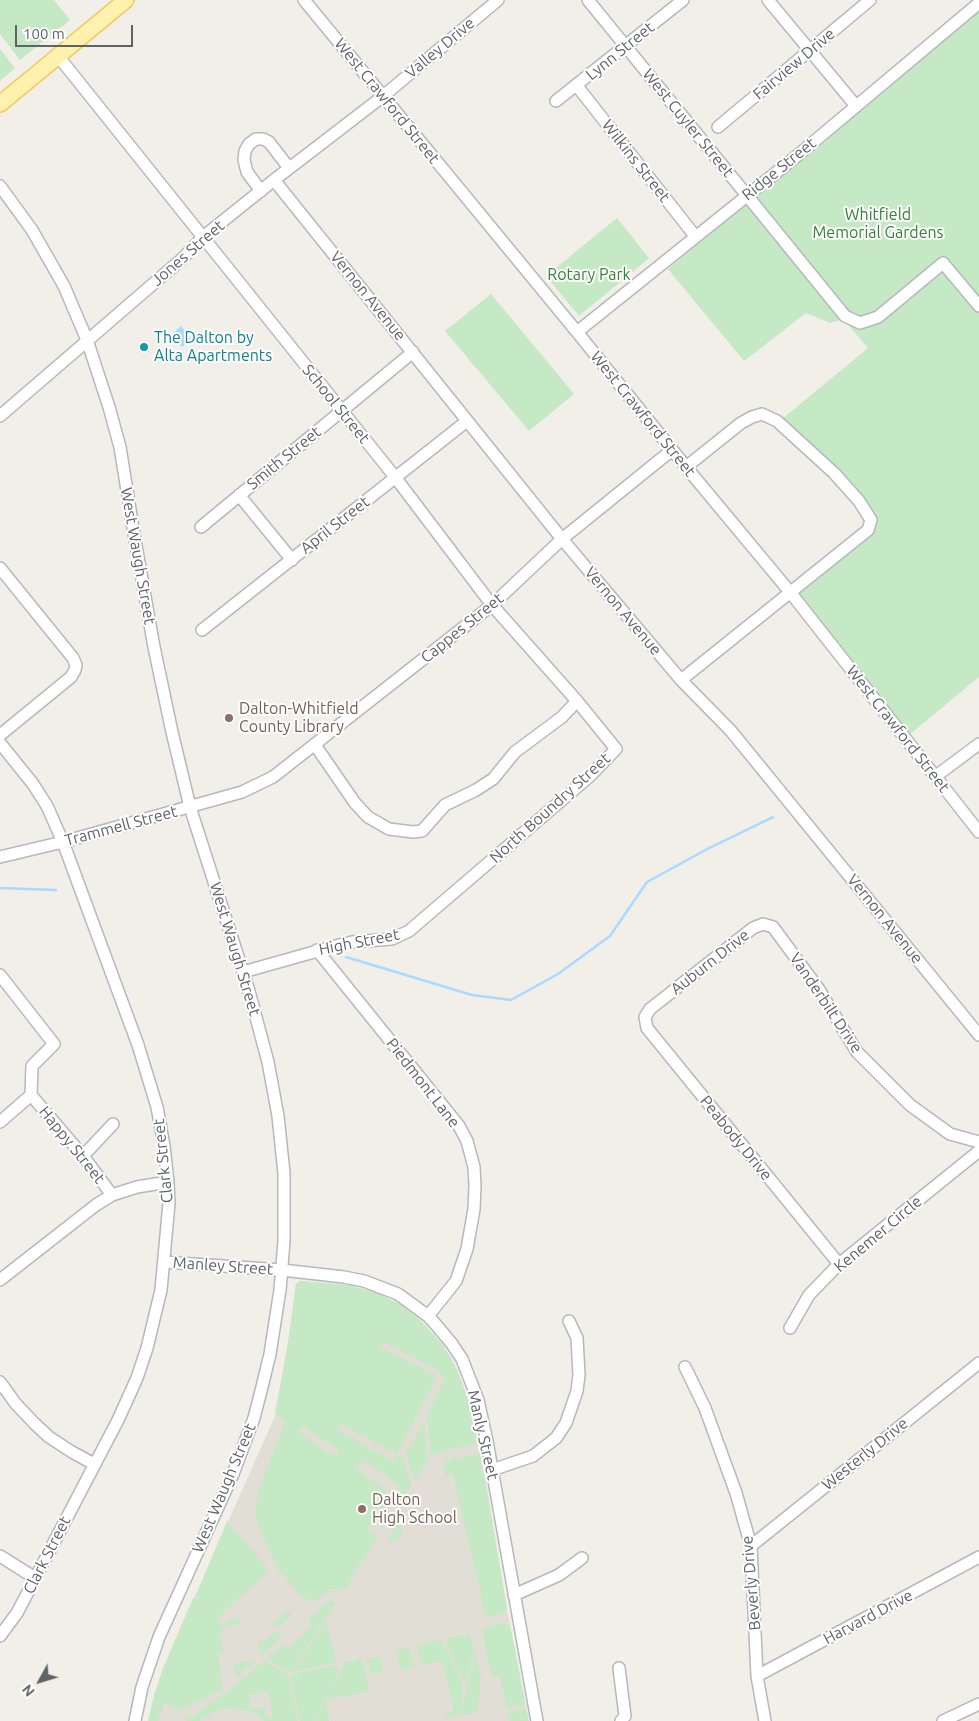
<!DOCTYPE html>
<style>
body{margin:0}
#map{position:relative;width:979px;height:1721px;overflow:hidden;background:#f1efe8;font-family:Ubuntu,sans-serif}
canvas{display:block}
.north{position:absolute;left:15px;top:1656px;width:50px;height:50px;-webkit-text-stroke:4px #fff;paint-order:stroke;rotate:231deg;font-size:14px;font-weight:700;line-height:20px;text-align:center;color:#5f6368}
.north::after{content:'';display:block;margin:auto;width:18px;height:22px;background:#5f6368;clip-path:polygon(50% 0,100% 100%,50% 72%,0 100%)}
.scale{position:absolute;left:15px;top:25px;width:118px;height:22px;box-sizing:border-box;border:2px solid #5f6368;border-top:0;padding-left:6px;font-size:15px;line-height:18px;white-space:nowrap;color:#5f6368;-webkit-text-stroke:4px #fff;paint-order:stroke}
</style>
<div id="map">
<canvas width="979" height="1721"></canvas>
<div class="north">N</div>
<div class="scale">100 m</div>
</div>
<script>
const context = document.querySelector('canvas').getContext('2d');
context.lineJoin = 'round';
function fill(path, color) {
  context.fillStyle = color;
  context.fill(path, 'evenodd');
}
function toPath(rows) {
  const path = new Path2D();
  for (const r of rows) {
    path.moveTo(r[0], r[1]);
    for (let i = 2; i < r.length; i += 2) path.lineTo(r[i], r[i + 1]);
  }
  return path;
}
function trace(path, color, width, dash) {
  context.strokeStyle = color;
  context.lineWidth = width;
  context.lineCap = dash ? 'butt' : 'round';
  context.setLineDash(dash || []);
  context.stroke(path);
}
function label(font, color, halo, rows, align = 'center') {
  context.font = font + ' Ubuntu,sans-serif';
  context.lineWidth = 4;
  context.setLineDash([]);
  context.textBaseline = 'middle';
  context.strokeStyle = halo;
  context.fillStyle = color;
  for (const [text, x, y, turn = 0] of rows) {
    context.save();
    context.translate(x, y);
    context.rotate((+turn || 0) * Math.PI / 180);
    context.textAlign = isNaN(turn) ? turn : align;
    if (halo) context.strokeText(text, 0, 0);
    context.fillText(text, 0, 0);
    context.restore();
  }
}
fill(toPath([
 [300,1281,349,1285,379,1294,401,1305,419,1319,435,1336,451,1357,463,1384,485,1476,507,1609,529,1721,151,1721,170,1661,195,1596,275,1416,288,1343,296,1284]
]), '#e1ded6');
fill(toPath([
 [0,0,54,0,70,20,20,60,0,34],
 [979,9,979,677,909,735,795,594,876,523,782,419,868,348,843,319,830,323,806,313,744,361,668,269],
 [0,49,15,68,0,81],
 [617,218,649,258,579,316,546,276],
 [491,294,574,394,529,431,445,331],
 [300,1281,349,1285,366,1290,379,1294,401,1305,419,1319,443,1345,457,1370,467,1396,478,1443,443,1451,431,1457,427,1415,444,1380,444,1378,437,1370,383,1341,380,1347,437,1376,397,1454,403,1458,411,1485,400,1503,398,1484,365,1461,362,1465,358,1463,355,1467,385,1490,386,1505,367,1530,368,1532,377,1537,345,1589,330,1589,324,1593,315,1602,310,1597,306,1602,277,1567,259,1529,255,1510,259,1489,285,1422,275,1413,288,1343,296,1284],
 [340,1424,397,1454,394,1462,338,1430],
 [304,1426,339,1451,336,1457,325,1451,299,1432],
 [424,1422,428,1460,414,1480,406,1453],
 [480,1453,507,1609,502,1614,486,1617,453,1475,446,1476,443,1466,447,1460],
 [227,1521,268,1570,217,1618,224,1627,236,1616,243,1623,225,1628,219,1637,224,1654,218,1653,222,1689,181,1710,164,1702,162,1712,157,1721,148,1721,154,1695,163,1668,193,1598,197,1600,197,1593],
 [399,1522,402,1536,390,1542,388,1540],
 [330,1601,336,1602,290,1673,266,1659,283,1644,288,1649,313,1626,308,1619],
 [288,1611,292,1615,277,1628,273,1623],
 [326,1621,336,1662,293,1672],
 [502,1623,510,1626,525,1703,523,1705,507,1709,500,1676,492,1675,483,1634,485,1627],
 [277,1631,281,1635,280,1638,261,1655,258,1641,267,1640],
 [469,1634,474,1648,466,1684,447,1646,447,1639],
 [441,1640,458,1672,463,1686,461,1715,447,1718,445,1714,454,1711,443,1661,422,1665,417,1647,419,1645],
 [407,1648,410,1650,414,1667,401,1670,396,1650],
 [475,1651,481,1678,478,1711,463,1715,462,1711],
 [379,1656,383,1671,371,1674,367,1659],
 [257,1659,237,1677,234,1664],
 [362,1659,369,1691,325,1700,344,1663],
 [264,1661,286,1674,289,1679,298,1721,265,1721,255,1714,246,1710,228,1708,211,1713,199,1721,185,1721,236,1686,238,1682,252,1672],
 [268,1691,273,1711,272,1712,273,1717,268,1719,265,1707,251,1709,248,1695],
 [336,1665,338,1671,315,1721,300,1721,290,1675],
 [325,1702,329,1721,316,1721],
 [526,1709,529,1721,510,1721,508,1712]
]), '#c5e8c5');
fill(toPath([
 [181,326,191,339,182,347,172,334]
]), '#aadaff');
trace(toPath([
 [0,888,56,890],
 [346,957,472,995,511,1000,558,974,610,936,647,882,709,848,773,817]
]), '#aadaff', 2.5);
const minor = toPath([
 [304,0,577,332,686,467,790,592,979,832],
 [588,0,845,316,860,323,878,317,943,263,979,306],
 [768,0,856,106],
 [58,56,395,477,492,605,577,701,616,749,591,775,409,931,392,939,352,942,339,945,243,972],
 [577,86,695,236],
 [556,101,683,0],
 [718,127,870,0],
 [274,180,562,539,681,680,731,731,979,1035],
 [0,186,32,230,64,286,87,340,109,407,120,447,134,534,154,647,172,732,190,807,249,991,268,1062,278,1116,284,1173,284,1241,280,1290,270,1354,262,1387,254,1418,233,1474,159,1637,142,1687,135,1721],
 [261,191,247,172,244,160,245,151,249,144,256,139,263,139,269,142,289,168],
 [577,332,798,155,979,3],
 [0,416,182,259,203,237,274,180,382,97,498,0],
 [239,495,292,560],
 [201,527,413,352],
 [0,568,73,658,76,665,75,670,71,677,0,735],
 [202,630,467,421],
 [681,680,868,530,871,520,859,501,834,473,777,421,762,414,752,417,741,423,686,467],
 [0,743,33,784,47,806,63,842,138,1045,157,1107,164,1146,168,1182,169,1203,161,1290,147,1348,137,1378,118,1420,17,1613,0,1636],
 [315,745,355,803,368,817,389,829,413,832,422,831,445,805,476,790,493,779,515,752,562,717,577,701],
 [936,776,979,744],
 [0,857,63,842,242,792,273,777,492,605,562,539,672,450],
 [317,950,459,1126,467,1141,474,1167,475,1186,474,1209,467,1249,456,1281,428,1316],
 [0,975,54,1044,32,1066,31,1095,0,1122],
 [31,1095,83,1156,112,1195],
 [83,1156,113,1124],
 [164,1262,282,1270,344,1277,364,1281,398,1294,428,1316,438,1327,452,1344,462,1359,478,1400,487,1441,537,1721],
 [839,1264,647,1028,645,1017,650,1009,753,928,763,924,773,927,818,988,857,1052,910,1105,950,1134,979,1142],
 [0,1280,96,1205,112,1195,137,1187,168,1182],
 [790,1328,809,1295,839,1264,979,1151],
 [685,1367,705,1408,736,1493,751,1546,757,1676,765,1721],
 [0,1382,16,1404,35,1424,49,1437,72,1452,94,1464],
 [492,1470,533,1456,556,1438,566,1423,577,1391,579,1375,577,1338,569,1321],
 [751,1546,979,1363],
 [0,1556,35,1578],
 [514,1595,559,1575,582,1558],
 [619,1668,625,1716,621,1721],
 [757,1676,979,1557],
 [943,1721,979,1704]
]);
const major = toPath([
 [0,104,126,0]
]);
trace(minor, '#b5b8bc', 14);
trace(major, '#f2c960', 18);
trace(minor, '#fff', 11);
trace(major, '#fff2af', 15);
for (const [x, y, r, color] of [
 [144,347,5,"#0f9aa8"],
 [229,718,5,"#8d6e63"],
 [362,1509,5,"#8d6e63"]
]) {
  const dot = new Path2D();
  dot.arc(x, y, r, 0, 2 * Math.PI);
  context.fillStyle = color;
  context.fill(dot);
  trace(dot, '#fff', 2);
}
label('16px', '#5f6368', '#fff', [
 ["Valley Drive",440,48,-40],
 ["Lynn Street",620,51,-39],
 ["Fairview Drive",794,64,-40],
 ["West Crawford Street",387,101,51],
 ["West Cuyler Street",688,123,51],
 ["Wilkins Street",636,161,52],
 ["Ridge Street",779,169,-39],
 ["Jones Street",188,253,-41],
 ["Vernon Avenue",368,296,51],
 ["School Street",336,404,51],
 ["West Crawford Street",643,414,51],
 ["Smith Street",284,458,-39],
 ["April Street",335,525,-38],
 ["West Waugh Street",138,556,80],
 ["Vernon Avenue",623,611,50],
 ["Cappes Street",462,628,-39],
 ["West Crawford Street",898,729,52],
 ["North Boundry Street",550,808,-42],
 ["Trammell Street",121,826,-15],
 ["Vernon Avenue",885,919,51],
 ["High Street",359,942,-11],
 ["West Waugh Street",235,949,73],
 ["Auburn Drive",710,962,-38],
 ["Vanderbilt Drive",826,1003,56],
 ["Piedmont Lane",423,1083,52],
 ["Peabody Drive",736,1138,51],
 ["Happy Street",72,1145,51],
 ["Clark Street",163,1161,-96],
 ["Kenemer Circle",878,1234,-40],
 ["Manley Street",223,1266,4],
 ["Manly Street",483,1435,77],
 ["Westerly Drive",865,1454,-39],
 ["West Waugh Street",224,1488,-67],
 ["Clark Street",47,1555,-63],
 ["Beverly Drive",751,1583,-95],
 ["Harvard Drive",868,1617,-28]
]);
label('16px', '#348238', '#fff', [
 ["Whitfield",878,215],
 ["Memorial Gardens",878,233],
 ["Rotary Park",589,275]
]);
label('16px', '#0d838f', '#fff', [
 ["The Dalton by",154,338],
 ["Alta Apartments",154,356]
], 'left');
label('16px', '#785e54', '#fff', [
 ["Dalton-Whitfield",239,709],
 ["County Library",239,727],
 ["Dalton",372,1500],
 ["High School",372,1518]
], 'left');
</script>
